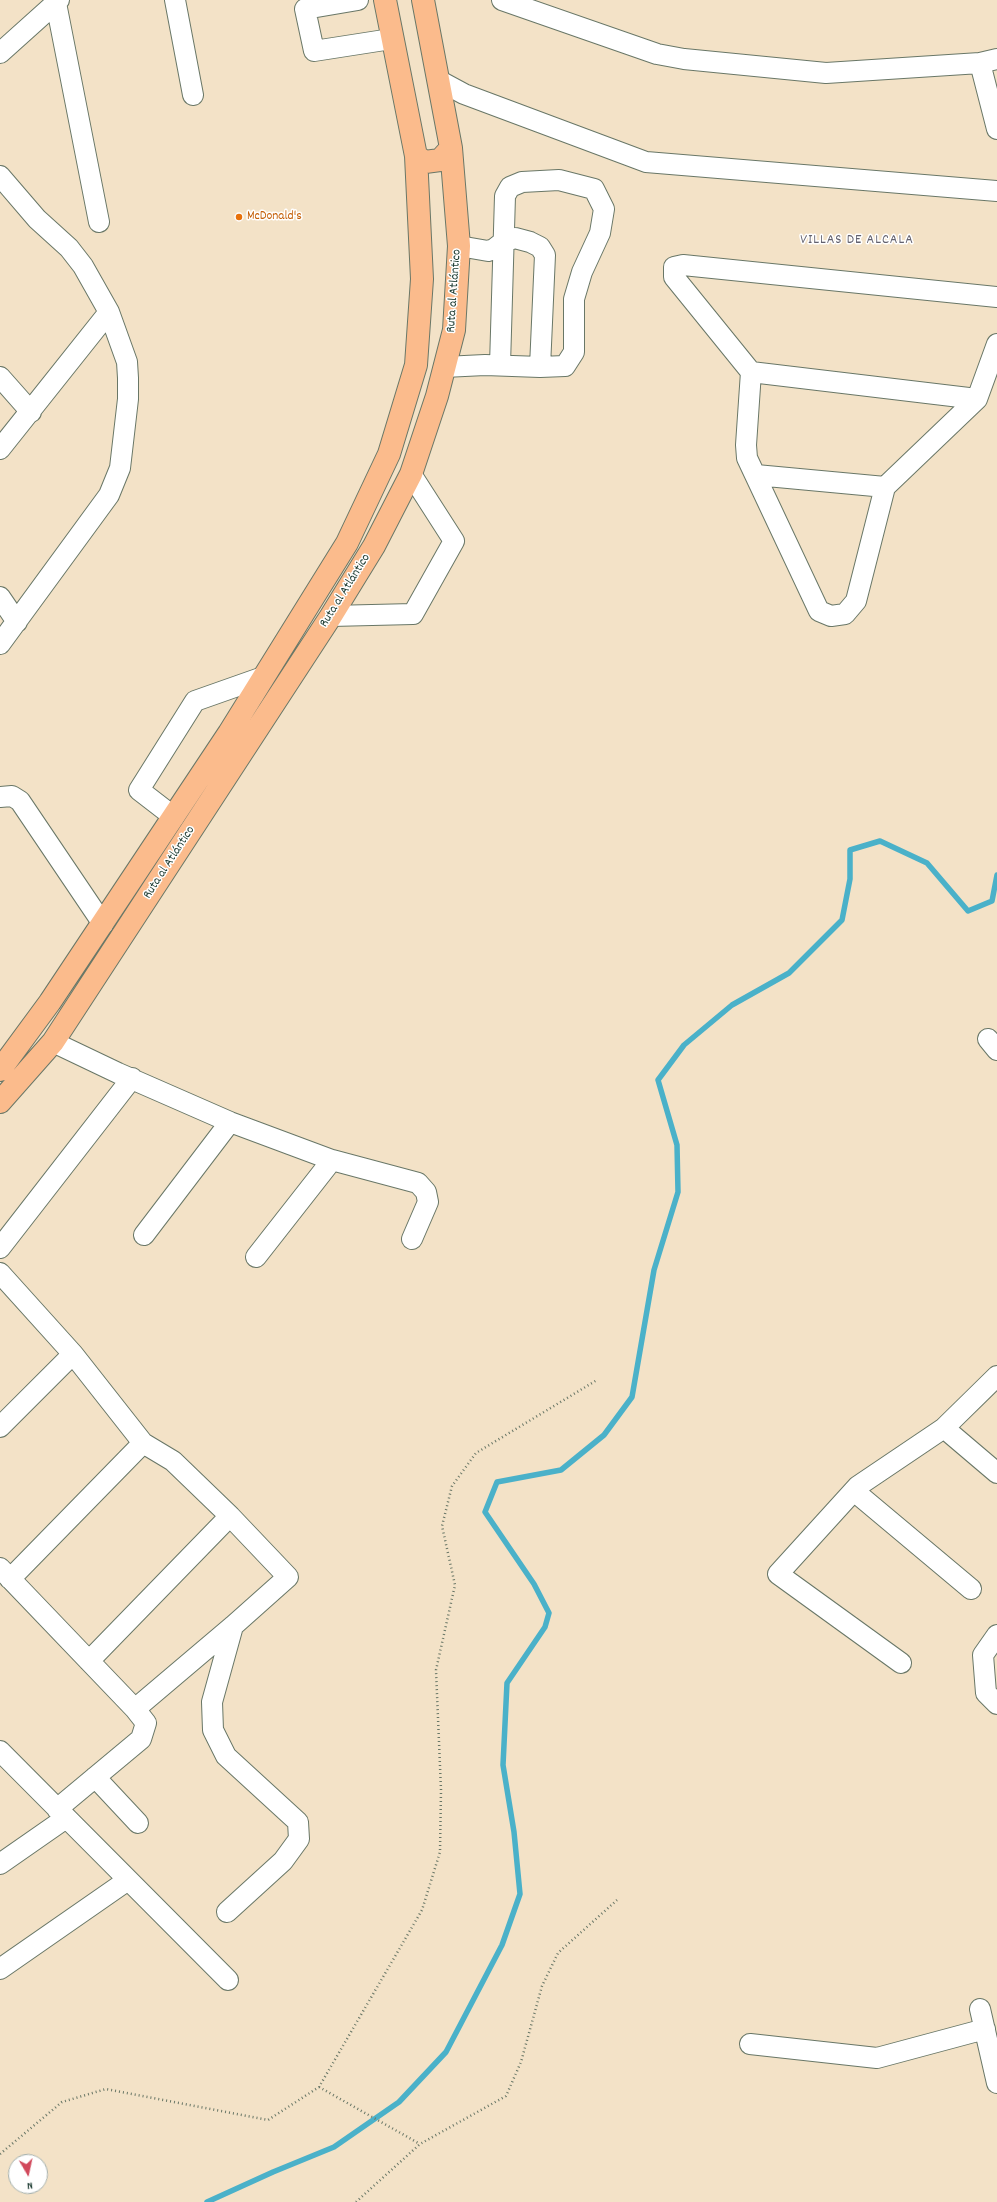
<!DOCTYPE html>
<meta charset="utf-8">
<style>
body{margin:0}
#map{position:relative;width:997px;height:2202px;overflow:hidden;background:#f3e2c7;font-family:Dekko,sans-serif}
canvas{display:block}
.north{position:absolute;left:8px;top:2154px;width:40px;height:40px;box-sizing:border-box;background:#fff;border:1px solid #a5b1ae;border-radius:50%;rotate:171deg;font-size:11px;font-weight:700;line-height:16px;text-align:center;color:#1f3d34}
.north::after{content:'';display:block;margin:auto;width:14px;height:18px;background:#d1495b;clip-path:polygon(50% 0,100% 100%,50% 72%,0 100%)}
</style>
<div id="map">
<canvas width="997" height="2202"></canvas>
<div class="north">N</div>
</div>
<script>
const context = document.querySelector('canvas').getContext('2d');
context.lineJoin = 'round';
function toPath(rows) {
  const path = new Path2D();
  for (const r of rows) {
    path.moveTo(r[0], r[1]);
    for (let i = 2; i < r.length; i += 2) path.lineTo(r[i], r[i + 1]);
  }
  return path;
}
function trace(path, color, width, dash) {
  context.strokeStyle = color;
  context.lineWidth = width;
  context.lineCap = dash ? 'butt' : 'round';
  context.setLineDash(dash || []);
  context.stroke(path);
}
function label(font, color, halo, rows, align = 'center') {
  context.font = font + ' Dekko,sans-serif';
  context.lineWidth = 3;
  context.setLineDash([]);
  context.textBaseline = 'middle';
  context.strokeStyle = halo;
  context.fillStyle = color;
  for (const [text, x, y, turn = 0] of rows) {
    context.save();
    context.translate(x, y);
    context.rotate((+turn || 0) * Math.PI / 180);
    context.textAlign = isNaN(turn) ? turn : align;
    if (halo) context.strokeText(text, 0, 0);
    context.fillText(text, 0, 0);
    context.restore();
  }
}
trace(toPath([
 [207,2202,273,2172,334,2147,399,2102,446,2052,502,1945,520,1894,514,1832,503,1765,507,1683,545,1627,549,1613,534,1584,485,1512,497,1482,561,1470,604,1435,632,1397,654,1270,678,1192,677,1145,658,1080,684,1045,732,1005,789,973,842,920,850,879,850,850,880,841,927,863,968,911,992,901,997,875]
]), '#4ab1c9', 5.5);
const minor = toPath([
 [175,0,193,95],
 [358,0,305,9,314,51,391,39],
 [502,0,657,54,684,59,826,73,980,63,997,59],
 [56,3,99,222],
 [0,53,59,0],
 [980,63,997,129],
 [438,80,464,94,646,162,997,191],
 [0,176,37,219,69,248,83,266,109,312,127,362,128,378,128,399,120,468,109,495,0,644],
 [997,297,683,265,674,267,674,277,751,372,746,445,747,458,819,611,831,616,845,614,856,601,885,487,977,399,997,344],
 [500,365,505,196,510,187,522,182,559,180,594,189,604,209,600,233,582,272,574,299,574,352,565,366,540,367],
 [444,367,485,365,540,367,545,255,540,247,530,242,515,238,503,242,494,249,488,251,459,246],
 [751,372,977,399],
 [0,377,31,412],
 [0,449,109,312],
 [756,475,885,487],
 [0,597,17,622],
 [331,616,413,614,454,541,411,474],
 [0,797,12,796,20,801,103,924],
 [174,817,139,790,195,701,263,677],
 [988,1039,997,1050],
 [53,1042,118,1073,230,1122,332,1160,418,1183,426,1192,428,1202,412,1239],
 [144,1235,230,1122],
 [0,1248,132,1078],
 [256,1257,332,1160],
 [0,1273,73,1354,143,1443,173,1461,230,1516,288,1577,233,1626,135,1709],
 [0,1427,73,1354],
 [944,1428,997,1473],
 [854,1491,971,1589],
 [0,1568,135,1709,146,1723,141,1739,57,1809],
 [10,1579,143,1443],
 [997,1635,983,1655,986,1693,997,1704],
 [89,1661,230,1516],
 [901,1663,778,1574,858,1486,944,1428,997,1376],
 [0,1751,228,1980],
 [95,1777,138,1823],
 [0,1864,66,1818],
 [227,1912,283,1861,299,1839,298,1822,226,1756,213,1730,212,1702,233,1626],
 [0,1969,128,1880],
 [980,2009,997,2083],
 [750,2044,877,2058,985,2029]
]);
const highway = toPath([
 [416,156,425,162,440,160,451,148],
 [0,1070,50,1002,229,733,347,543,389,454,416,365,422,279,416,156,385,0],
 [0,1102,53,1042,331,616,374,546,411,474,437,396,454,330,459,246,451,148,423,0]
]);
trace(minor, '#697767', 22);
trace(highway, '#697767', 24);
trace(toPath([
 [319,2087,420,2144],
 [0,2154,62,2102,106,2089,268,2120,319,2087,422,1910,440,1852,441,1790,436,1670,455,1585,442,1526,452,1486,476,1453,597,1380],
 [356,2202,420,2144,506,2096,521,2062,542,1986,558,1953,617,1900]
]), '#697767', 2.5, [1, 3]);
trace(minor, '#fff', 20);
trace(highway, '#fbbb8c', 22);
for (const [x, y, r, color] of [
 [239,217,4,"#e8710a"]
]) {
  const dot = new Path2D();
  dot.arc(x, y, r, 0, 2 * Math.PI);
  context.fillStyle = color;
  context.fill(dot);
  trace(dot, '#fff', 1.5);
}
label('13px', '#c56008', '#fff', [
 ["McDonald's",247,217]
], 'left');
label('13px', '#1f3d34', '#fff', [
 ["Ruta al Atlántico",455,291,-86],
 ["Ruta al Atlántico",346,591,-58],
 ["Ruta al Atlántico",170,863,-57]
]);
context.letterSpacing = '1px';
label('14px', '#62616e', '#fff', [
 ["VILLAS DE ALCALA",857,241]
]);
context.letterSpacing = '0px';
</script>
